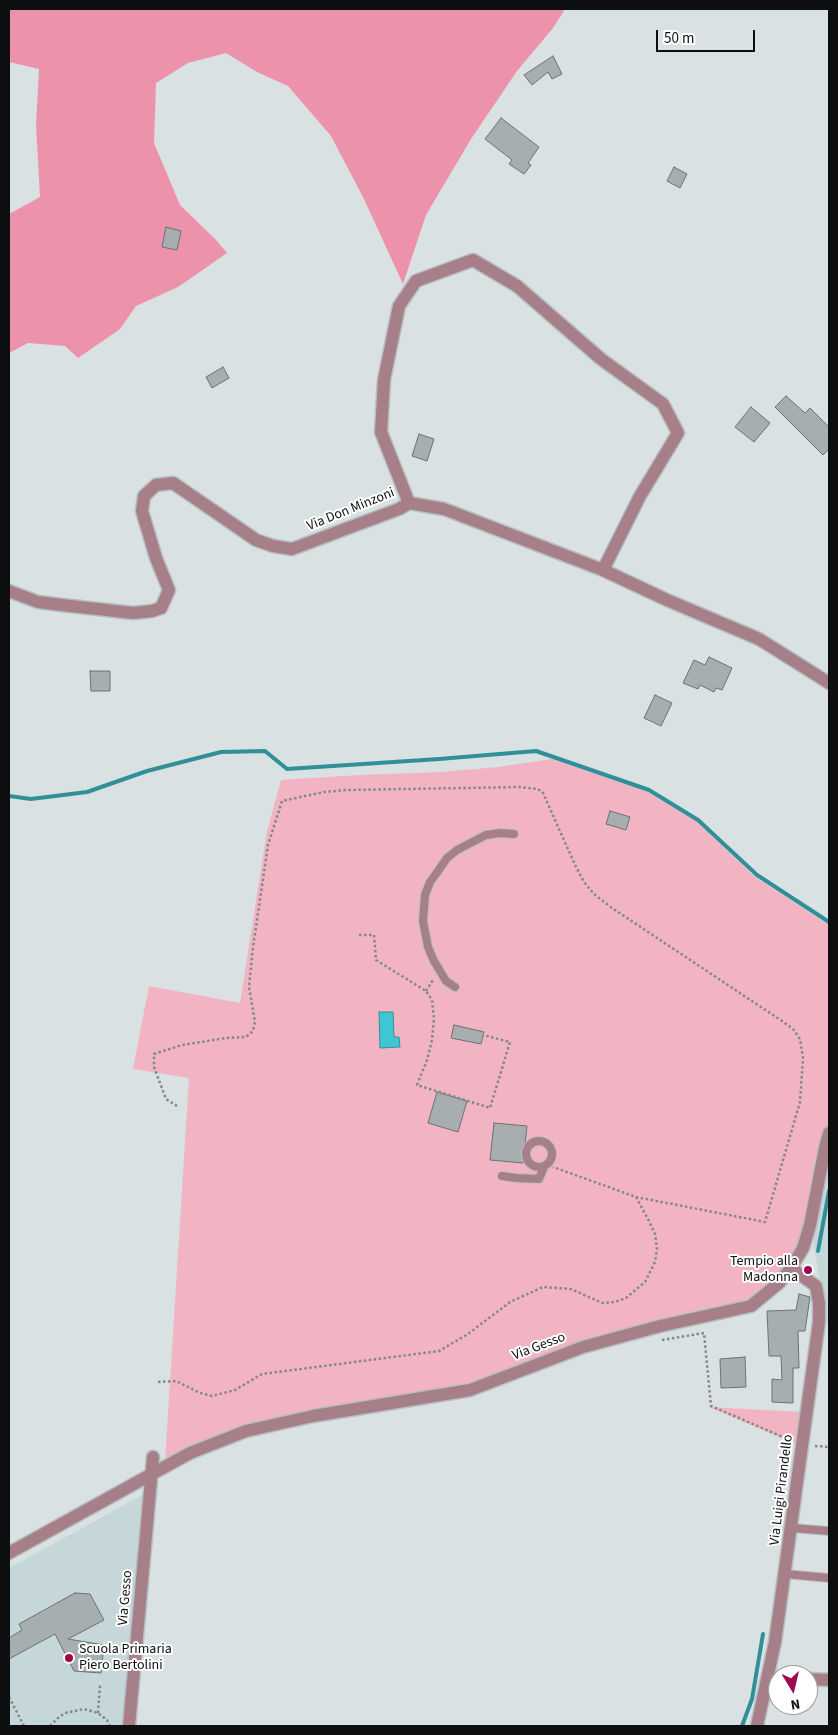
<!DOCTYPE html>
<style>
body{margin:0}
#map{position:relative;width:838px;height:1735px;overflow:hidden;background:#d9e1e2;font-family:"Source Sans 3",sans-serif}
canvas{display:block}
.frame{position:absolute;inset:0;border:10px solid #0c0e0f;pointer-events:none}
.north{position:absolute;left:768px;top:1665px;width:50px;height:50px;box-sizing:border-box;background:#fff;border:1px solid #9e9f9f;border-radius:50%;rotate:171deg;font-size:14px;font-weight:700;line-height:20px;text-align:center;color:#0c0e0f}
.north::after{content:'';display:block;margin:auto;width:18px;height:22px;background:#9f084e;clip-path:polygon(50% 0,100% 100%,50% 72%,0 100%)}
.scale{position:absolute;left:656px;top:30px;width:99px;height:22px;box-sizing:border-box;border:2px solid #0c0e0f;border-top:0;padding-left:6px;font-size:15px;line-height:18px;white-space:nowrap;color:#0c0e0f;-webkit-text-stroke:4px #fff;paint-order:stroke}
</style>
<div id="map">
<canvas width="838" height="1735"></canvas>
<div class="frame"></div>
<div class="north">N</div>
<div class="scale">50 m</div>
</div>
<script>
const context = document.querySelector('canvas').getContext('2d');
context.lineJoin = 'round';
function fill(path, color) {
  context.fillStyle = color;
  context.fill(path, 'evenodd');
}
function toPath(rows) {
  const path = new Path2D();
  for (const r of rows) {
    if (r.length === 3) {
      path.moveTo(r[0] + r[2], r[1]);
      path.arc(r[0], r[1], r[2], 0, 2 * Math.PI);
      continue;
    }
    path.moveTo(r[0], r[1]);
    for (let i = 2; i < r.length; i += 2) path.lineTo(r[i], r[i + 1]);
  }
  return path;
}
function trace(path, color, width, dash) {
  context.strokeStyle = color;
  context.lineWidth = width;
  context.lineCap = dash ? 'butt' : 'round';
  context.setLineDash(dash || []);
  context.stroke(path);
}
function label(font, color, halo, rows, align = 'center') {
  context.font = font + ' "Source Sans 3",sans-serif';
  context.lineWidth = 4;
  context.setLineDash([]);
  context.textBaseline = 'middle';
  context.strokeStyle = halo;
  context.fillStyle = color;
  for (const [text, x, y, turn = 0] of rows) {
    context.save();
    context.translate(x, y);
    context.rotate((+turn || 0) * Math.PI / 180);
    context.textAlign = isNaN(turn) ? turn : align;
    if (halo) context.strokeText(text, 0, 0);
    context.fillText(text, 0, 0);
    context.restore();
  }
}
fill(toPath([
 [829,1136,829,1325,827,1325,813,1239,823,1156],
 [148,1492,122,1726,9,1726,9,1568]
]), '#c6d7d9');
fill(toPath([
 [552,759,648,792,696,821,755,877,829,925,829,1136,823,1156,813,1239,784,1279,740,1306,612,1340,446,1398,284,1422,205,1440,165,1462,189,1078,133,1069,149,986,240,1003,267,831,281,780,359,775,441,772,498,767],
 [709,1407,801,1412,798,1445]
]), '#f2b4c3');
fill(toPath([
 [9,9,565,9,553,28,517,71,471,139,426,215,403,284,363,197,331,136,288,86,257,72,226,53,188,63,156,83,154,143,180,205,216,240,227,253,178,287,136,306,120,329,78,358,65,346,28,343,9,353,9,214,40,197,36,125,39,69,9,62]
]), '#ed92ab');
const water = toPath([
 [379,1012,393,1012,394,1037,399,1037,400,1047,380,1048,379,1012]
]);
fill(water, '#40c6d3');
trace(water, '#308f98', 1);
trace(toPath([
 [9,796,31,799,87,792,147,771,221,752,265,751,287,769,439,759,536,751,649,790,698,820,757,875,829,922],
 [818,1251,829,1191],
 [742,1726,752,1699,763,1634]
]), '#308f98', 4);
const building = toPath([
 [553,56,562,74,552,79,548,72,532,85,524,75,553,56],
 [501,118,539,147,528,163,531,165,524,174,509,164,512,160,485,139,501,118],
 [674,167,687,174,680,188,667,181,674,167],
 [166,227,181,231,177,250,162,247,166,227],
 [223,367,229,378,212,388,206,377,223,367],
 [786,396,805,413,810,408,829,427,829,449,823,455,775,407,786,396],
 [751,407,770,423,754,442,735,427,751,407],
 [419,434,434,439,427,461,412,456,419,434],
 [709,657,732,668,722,690,716,688,714,692,700,685,698,689,683,683,694,660,705,665,709,657],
 [90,671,110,671,110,691,91,691,90,671],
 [655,695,672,703,661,726,644,718,655,695],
 [610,811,630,817,626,830,606,824,610,811],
 [454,1025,484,1032,481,1044,451,1038,454,1025],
 [437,1092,467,1101,458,1132,428,1123,437,1092],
 [494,1123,527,1126,523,1163,490,1160,494,1123],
 [799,1294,810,1297,805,1331,798,1331,799,1368,793,1368,793,1403,772,1402,772,1379,782,1380,781,1356,769,1356,767,1311,796,1310,799,1294],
 [745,1357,746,1387,721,1388,720,1359,745,1357],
 [75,1593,90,1594,104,1620,68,1639,104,1645,101,1673,74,1671,55,1634,9,1659,9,1638,22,1630,19,1624,75,1593]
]);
fill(building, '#a7aeaf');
trace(building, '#6b7273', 1);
const lane = toPath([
 [455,987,446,981,434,961,428,947,423,921,425,895,430,882,438,871,447,858,457,850,486,835,500,833,514,834],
 [539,1154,13],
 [502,1176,516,1178,539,1179,544,1167],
 [792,1528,829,1531],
 [785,1574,829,1578]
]);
const street = toPath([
 [409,503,381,432,384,380,399,306,416,281,473,260,517,286,601,359,663,404,678,433,640,496,603,570],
 [9,591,38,602,62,605,133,613,152,611,161,608,169,590,156,558,142,511,144,496,156,485,173,483,256,540,273,546,292,549,399,509,409,503,444,509,603,570,667,600,759,639,829,683],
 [9,1553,190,1453,246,1431,313,1416,470,1390,583,1347,660,1326,751,1306,779,1283,791,1268,803,1248,810,1225,825,1148,829,1133],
 [808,1679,829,1680],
 [129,1726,153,1457],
 [757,1726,775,1642,819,1322,819,1303,816,1286,791,1268]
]);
trace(lane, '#b8bfc0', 10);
trace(street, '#b8bfc0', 15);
trace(toPath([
 [359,935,374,935,376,960,426,991,432,1000,434,1018,432,1040,427,1060,417,1085,490,1108,510,1042,483,1035],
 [426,991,433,980],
 [177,1106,166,1099,154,1067,154,1054,182,1045,226,1038,246,1037,253,1031,255,1022,249,987,253,947,268,845,282,801,324,792,347,790,519,787,538,789,543,793,576,867,584,882,594,894,612,908,782,1021,793,1029,800,1039,803,1058,800,1102,765,1222,636,1197],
 [662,1340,704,1333,711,1406,790,1440],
 [158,1382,176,1381,200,1393,212,1396,235,1390,262,1374,439,1351,468,1334,510,1302,543,1287,571,1289,602,1303,615,1302,626,1298,645,1282,655,1262,657,1249,655,1234,649,1221,636,1197,553,1167],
 [815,1446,829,1447],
 [9,1697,24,1726],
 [98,1713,100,1685],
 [50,1726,58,1718,65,1713,84,1709,98,1713,107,1720,110,1726]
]), '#83898a', 2.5, [2.5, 2.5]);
trace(lane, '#a77f89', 8);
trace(street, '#a77f89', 12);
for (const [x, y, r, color] of [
 [808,1270,5,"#9f084e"],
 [69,1658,5,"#9f084e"]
]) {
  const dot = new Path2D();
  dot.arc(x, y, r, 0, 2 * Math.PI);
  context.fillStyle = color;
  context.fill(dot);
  trace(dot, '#fff', 2);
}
label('14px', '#0c0e0f', '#fff', [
 ["Via Don Minzoni",351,510,-22],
 ["Via Gesso",539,1347,-21],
 ["Via Luigi Pirandello",782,1490,-83],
 ["Via Gesso",126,1598,-85]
]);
label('14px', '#0c0e0f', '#fff', [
 ["Tempio alla",798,1262],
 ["Madonna",798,1278],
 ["Scuola Primaria",79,1650,"left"],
 ["Piero Bertolini",79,1666,"left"]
], 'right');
</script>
